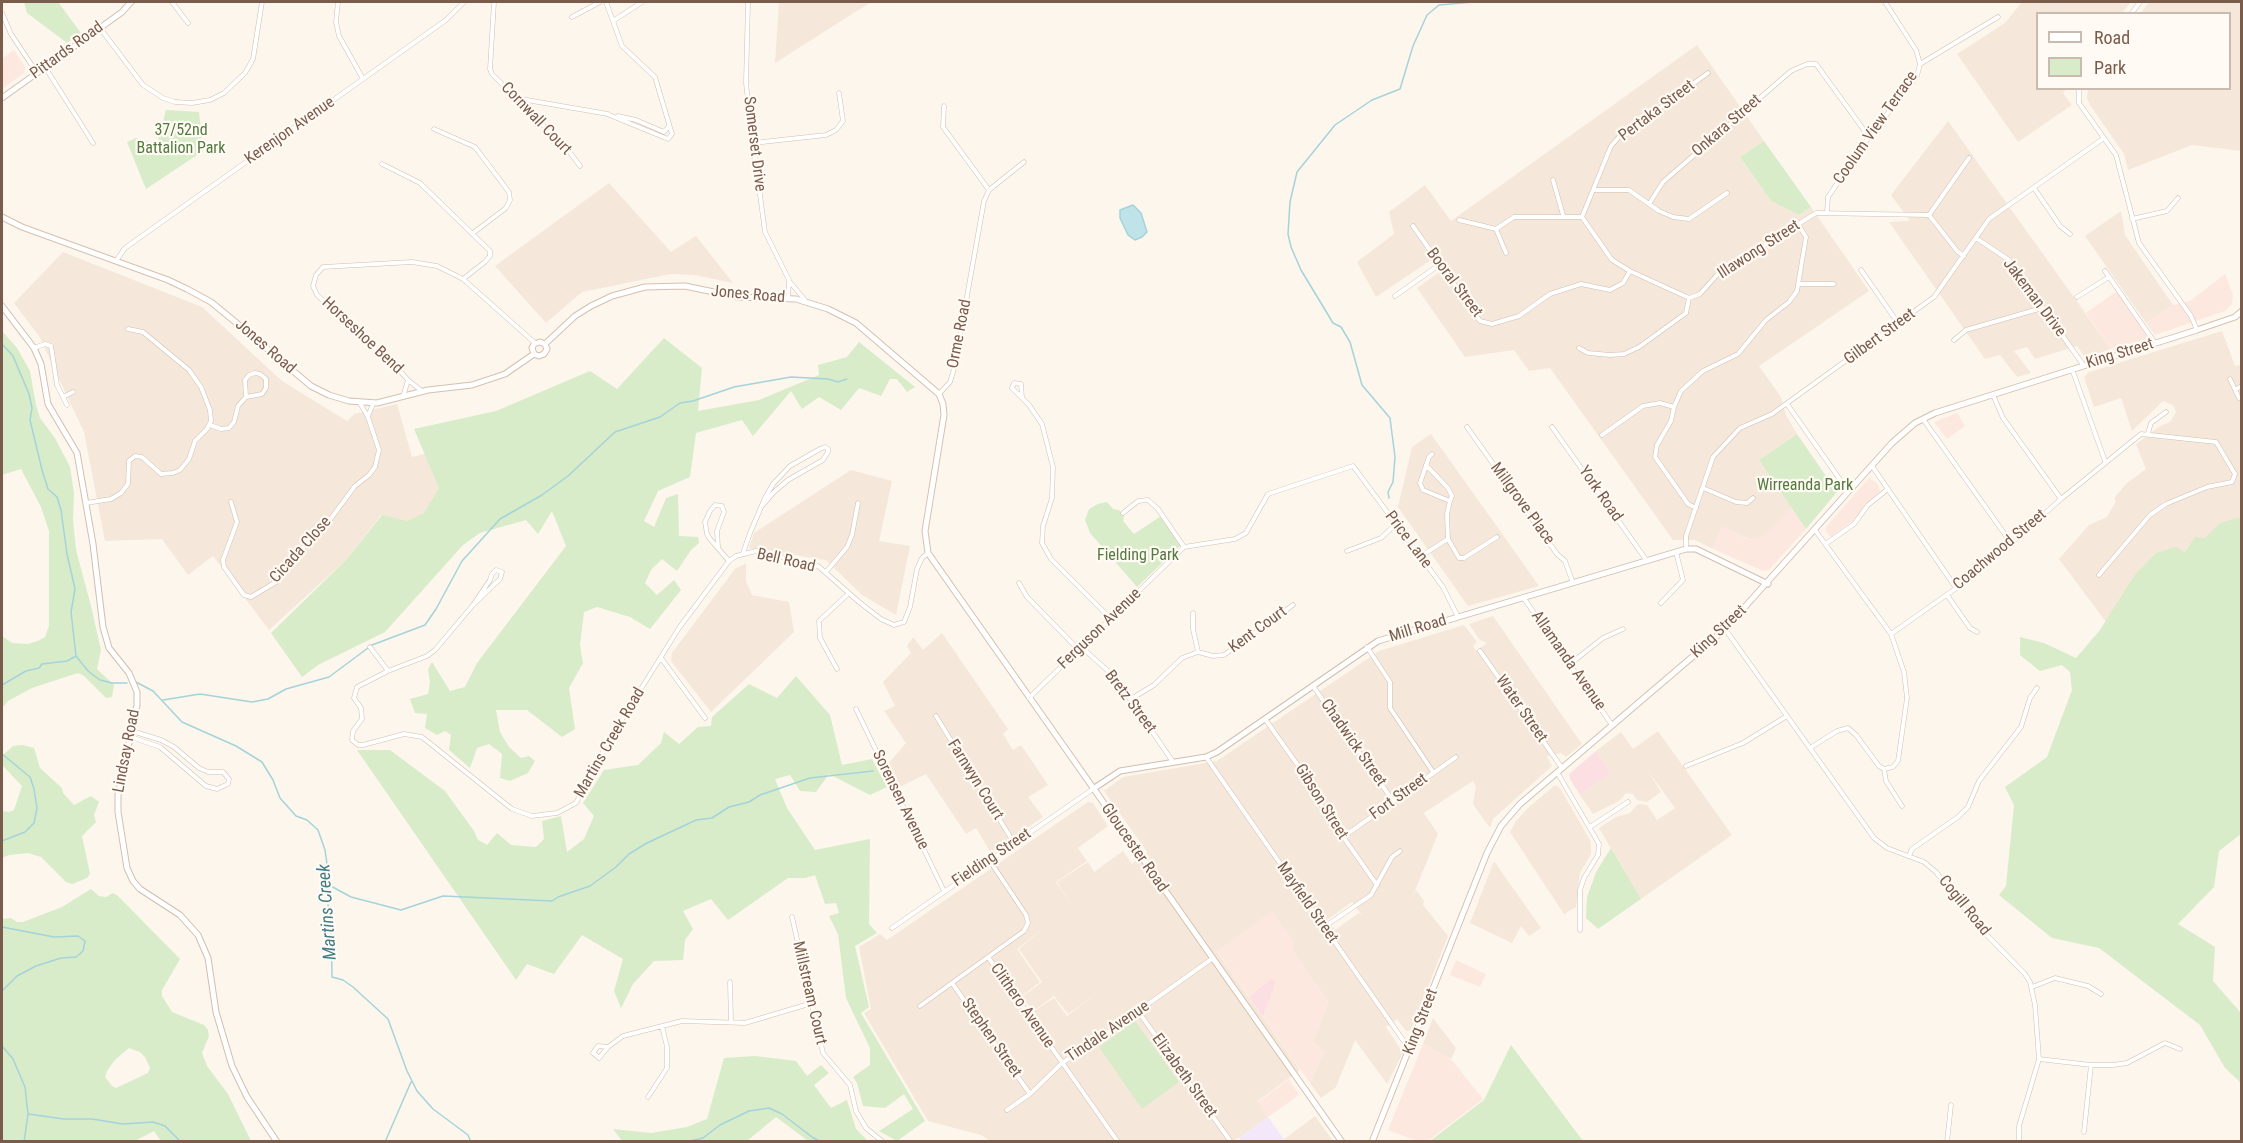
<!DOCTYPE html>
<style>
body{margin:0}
#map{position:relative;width:2243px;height:1143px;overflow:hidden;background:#fdf6ec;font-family:"Roboto Condensed",sans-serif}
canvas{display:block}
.frame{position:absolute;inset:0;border:3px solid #7a5c4d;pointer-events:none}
.legend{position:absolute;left:2036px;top:12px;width:195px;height:78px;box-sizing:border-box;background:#fffaf3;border:2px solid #cabbb1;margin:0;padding:8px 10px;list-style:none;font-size:18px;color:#7a5c4d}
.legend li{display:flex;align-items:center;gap:12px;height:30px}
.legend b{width:30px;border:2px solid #cabbb1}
</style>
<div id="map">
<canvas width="2243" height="1143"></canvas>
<div class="frame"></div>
<ul class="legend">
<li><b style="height:8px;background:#fff"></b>Road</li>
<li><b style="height:16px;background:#d8ecc9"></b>Park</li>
</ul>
</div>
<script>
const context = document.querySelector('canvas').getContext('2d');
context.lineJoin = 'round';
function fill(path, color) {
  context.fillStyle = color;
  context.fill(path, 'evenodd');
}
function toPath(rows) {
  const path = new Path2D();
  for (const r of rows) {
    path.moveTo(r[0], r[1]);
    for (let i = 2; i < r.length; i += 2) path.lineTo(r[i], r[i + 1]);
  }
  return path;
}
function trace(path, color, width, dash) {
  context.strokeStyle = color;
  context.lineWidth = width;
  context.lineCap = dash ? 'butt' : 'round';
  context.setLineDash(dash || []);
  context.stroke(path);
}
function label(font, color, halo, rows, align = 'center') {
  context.font = font + ' "Roboto Condensed",sans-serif';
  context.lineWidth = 4.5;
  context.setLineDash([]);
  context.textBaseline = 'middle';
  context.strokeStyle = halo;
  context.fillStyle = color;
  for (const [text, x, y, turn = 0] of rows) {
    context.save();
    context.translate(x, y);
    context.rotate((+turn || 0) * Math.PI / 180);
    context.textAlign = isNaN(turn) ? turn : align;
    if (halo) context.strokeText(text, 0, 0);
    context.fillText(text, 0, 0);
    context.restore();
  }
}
fill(toPath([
 [779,2,871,2,775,63],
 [2022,2,2131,2,2122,13,2038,14,2038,88,2066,89,2063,93,2072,105,2018,142,1957,54,2005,23],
 [2149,2,2241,2,2241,151,2192,145,2128,170,2124,154,2090,105,2087,98,2088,89,2230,88,2230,14,2141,13],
 [1697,45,1764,141,1740,157,1771,201,1799,215,1811,207,1869,291,1759,366,1781,397,1786,415,1797,434,1759,460,1792,508,1764,537,1751,540,1722,527,1713,549,1695,540,1673,540,1550,368,1529,371,1514,350,1465,357,1417,288,1448,266,1440,254,1376,297,1357,262,1394,234,1389,212,1425,185,1451,221],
 [1948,121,2111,349,2087,357,2084,356,2077,346,2035,359,2027,347,2014,351,2031,373,2017,377,2000,355,1985,359,1889,222,1910,221,1891,195],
 [609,183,671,252,696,236,733,283,694,275,671,274,582,292,546,323,495,266],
 [2121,211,2125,235,2173,305,2146,323,2085,236],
 [63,252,202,307,282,381,347,421,354,414,397,404,412,457,448,448,460,495,420,534,381,515,347,559,269,630,213,556,188,575,162,539,105,541,84,432,39,336,14,303],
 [2222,331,2235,366,2241,365,2241,558,2112,630,2059,559,2089,525,2107,517,2116,501,2114,498,2127,483,2146,469,2136,444,2160,426,2170,422,2176,412,2173,405,2163,401,2132,431,2121,398,2094,407,2084,377,2089,372],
 [1431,434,1503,535,1539,586,1468,606,1398,507,1412,447],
 [851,470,892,481,879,541,910,546,896,615,862,595,826,560,749,548,754,533],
 [746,563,746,581,752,595,789,602,794,632,711,712,671,661,672,653,735,569],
 [1493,616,1582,744,1566,757,1561,753,1547,756,1552,766,1493,819,1490,828,1473,804,1476,786,1473,781,1424,813,1438,834,1412,898,1416,890,1424,901,1423,905,1448,936,1411,1030,1406,1031,1397,1019,1386,1027,1403,1053,1387,1084,1355,1040,1336,1087,1321,1098,1310,1083,1324,1053,1313,1041,1328,1002,1291,949,1217,952,1300,1070,1258,1101,1268,1117,1239,1138,1232,1141,990,1141,981,1135,928,1121,864,1013,871,1009,859,947,880,934,887,940,1088,802,1093,803,1108,826,1078,848,1087,861,1056,882,1072,906,1057,882,1088,862,1094,872,1123,851,1132,864,1147,852,1104,791,1123,777,1217,761,1379,651,1464,625,1477,642,1473,646,1476,651,1487,643,1480,640,1469,624],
 [1352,902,1363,917,1359,913,1335,930,1327,920],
 [1043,929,1019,949,1042,982,1022,997,1033,1011,1054,996,1068,1014,1096,994,1067,1016,1054,998,1031,1013,1021,997,1040,982,1017,949],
 [942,633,1008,729,1003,734,1013,750,1021,745,1048,785,1028,797,1043,817,991,853,976,828,966,834,926,774,900,787,888,764,906,743,884,711,895,706,883,682,911,653,907,646,913,637,923,650],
 [1658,731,1732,835,1641,899,1599,828,1616,817,1630,813,1638,804,1647,805,1657,820,1675,808,1648,771,1661,792,1647,802,1637,800,1633,794,1626,793,1619,801,1593,814,1580,795,1611,773,1596,751,1621,732,1633,749],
 [1555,785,1560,788,1590,840,1591,846,1591,854,1580,873,1576,907,1564,914,1510,832,1516,821,1529,807],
 [1494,861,1541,928,1529,936,1521,926,1512,943,1470,923],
 [1433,1018,1456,1048,1451,1059,1423,1044],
 [1315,1116,1333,1141,1284,1142,1283,1140]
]), '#f5e8da');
fill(toPath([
 [14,50,25,67,24,73,2,89,2,59],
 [2225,274,2233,295,2232,304,2225,311,2155,335,2146,323,2173,305,2190,301],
 [2117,291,2147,336,2146,339,2111,349,2086,313],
 [1957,413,1965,426,1947,439,1934,422],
 [1869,478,1877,483,1880,491,1865,504,1856,518,1831,537,1826,532,1826,527],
 [1792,508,1806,529,1769,570,1763,571,1713,549,1722,527,1750,540,1763,537],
 [1272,912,1294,942,1291,949,1328,1002,1313,1041,1324,1053,1310,1083,1263,1017,1276,982,1272,978,1249,997,1217,951],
 [1456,960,1486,974,1480,987,1450,975],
 [1423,1044,1451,1059,1483,1099,1428,1141,1417,1141,1388,1130],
 [1289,1079,1299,1095,1268,1117,1258,1102]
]), '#fde8e0');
fill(toPath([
 [1268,1117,1285,1141,1241,1141,1239,1138]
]), '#f3e8fa');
fill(toPath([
 [1596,751,1611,773,1580,795,1570,779,1569,774],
 [1272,978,1276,982,1263,1017,1249,997]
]), '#fbdfe3');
fill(toPath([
 [24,2,58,2,81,33,67,43,27,13],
 [166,110,199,112,203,151,146,189,127,142,136,138,157,144],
 [1764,141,1811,207,1799,215,1771,201,1740,157],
 [2,331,17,348,30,371,36,405,40,418,55,438,70,467,74,493,73,519,76,550,91,606,101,650,97,669,114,685,112,697,106,698,84,676,78,673,32,688,8,701,2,708,2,636,12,643,28,644,38,641,45,637,49,626,49,531,41,507,21,469,2,475],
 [664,338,702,368,698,411,759,400,819,375,818,365,847,357,859,342,915,387,907,392,897,379,890,379,881,396,859,388,841,410,819,397,802,409,791,391,753,436,742,420,696,433,690,477,658,491,644,521,654,527,666,498,678,494,679,536,698,537,699,543,691,550,677,571,662,559,651,570,645,583,657,595,674,580,681,590,650,629,630,617,597,607,584,612,580,645,583,663,569,688,575,729,562,737,527,710,496,710,500,732,509,747,521,758,529,756,535,761,528,773,510,781,500,778,502,754,489,744,477,748,470,768,449,750,451,735,445,731,437,735,425,728,427,714,415,713,410,699,428,694,430,682,428,669,432,662,450,691,465,687,477,663,566,546,552,511,538,534,526,520,480,533,463,545,385,632,318,665,302,677,271,633,347,559,382,515,407,521,424,513,439,488,414,429,496,411,590,371,617,389],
 [1797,434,1837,492,1806,529,1759,460],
 [1107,502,1113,509,1119,510,1124,516,1123,521,1134,534,1161,516,1181,545,1137,587,1090,533,1085,520,1089,509,1098,504],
 [2241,517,2241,834,2219,851,2214,887,2178,924,2215,947,2213,981,2241,1013,2241,1083,2225,1068,2200,1025,2099,948,2052,938,1999,895,2006,886,2014,805,2005,787,2047,757,2072,690,2070,672,2062,665,2040,671,2020,655,2020,637,2044,643,2076,658,2100,630,2134,576,2156,553,2176,547,2185,552,2195,537,2205,538,2220,523],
 [796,676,830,715,842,765,872,759,887,787,870,795,829,774,816,792,800,791,790,775,775,779,787,808,815,850,870,839,869,924,877,933,855,946,869,1007,861,1013,925,1121,897,1141,879,1131,913,1109,904,1094,885,1108,863,1106,857,1083,853,1077,870,1065,870,1048,846,998,838,934,829,916,839,913,836,903,825,904,815,875,805,878,788,878,728,920,711,899,683,911,693,929,685,940,683,960,654,961,633,984,621,1008,614,991,623,959,582,935,554,974,527,964,516,980,357,750,390,750,445,791,474,831,478,840,487,845,497,833,511,845,536,847,544,839,542,821,561,816,567,852,584,839,594,816,583,803,604,770,638,765,661,743,664,732,679,744,698,727,711,726,712,717,749,684,777,698],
 [23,745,34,748,40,768,62,788,63,793,74,805,91,796,99,802,94,815,96,822,82,836,90,874,87,878,72,884,66,882,41,857,28,853,9,855,2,858,2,811,9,812,14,810,22,786,2,765,2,756,13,746],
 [1611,848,1641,899,1598,929,1586,918,1587,897,1596,872],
 [91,889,99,896,106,897,113,893,118,896,180,959,162,990,162,996,172,1012,204,1025,208,1030,209,1036,202,1053,207,1066,228,1094,251,1141,161,1141,154,1131,135,1141,2,1141,2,919,11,918,17,922,23,922,62,907],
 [129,1048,140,1052,145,1057,150,1068,148,1073,116,1088,112,1086,105,1077,107,1071,115,1060],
 [1135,1021,1179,1082,1142,1109,1099,1047],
 [1511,1045,1583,1141,1430,1141,1484,1100],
 [755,1056,796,1061,807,1076,821,1065,829,1073,814,1085,831,1108,847,1100,856,1129,868,1141,808,1141,776,1117,747,1141,622,1141,613,1129,651,1133,687,1127,707,1119,724,1058]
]), '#d8ecc9');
const water = toPath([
 [1133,205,1141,213,1147,232,1142,237,1135,240,1128,235,1120,218,1120,210,1133,205]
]);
fill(water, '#bfe3e8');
trace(water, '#a5d3da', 1.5);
trace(toPath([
 [2,344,13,356,29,394,32,408,30,420,42,470,48,489,57,497,61,510,67,554,75,589,71,612,76,656,88,671,100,680,112,683,127,683],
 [1389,498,1388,492,1393,482,1395,457,1390,418,1362,385,1350,342,1341,327,1333,323,1301,270,1291,247,1288,234,1290,202,1297,172,1335,125,1372,100,1400,89,1413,46,1427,15,1439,5,1473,2],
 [372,645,425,625,436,609,462,561,500,519,542,495,568,476,615,432,660,417,680,403,693,401,734,387,791,377,828,379,838,382,847,379],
 [136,682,153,691,182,722,236,746,262,762,273,780,280,798,296,816,307,820,318,830,325,850,328,871,326,894,331,921,332,977,343,980,353,987,388,1019,407,1071,417,1091,433,1109,468,1135,471,1142],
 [2,685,26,671,39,668,42,664,67,661,76,656],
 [163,700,200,694,252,702,268,699,286,689,329,677,368,648],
 [2,754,30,777,34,789,37,808,34,823,25,832,2,841],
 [329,885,351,897,401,910,443,896,552,901,558,897,590,886,616,867,629,854,647,843,696,820,712,818,729,807,749,802,760,795,810,778,873,771],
 [2,927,54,937,78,936,85,941,83,951,76,957,61,958,36,966,17,976,2,991],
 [2,1046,13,1059,25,1087,28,1114,24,1142],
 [28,1114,64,1119,92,1119,123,1124,153,1122,165,1126,181,1142],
 [385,1142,411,1082],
 [686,1142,703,1138,720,1125,749,1111,769,1108,782,1114,812,1137,821,1142]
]), '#a5d3da', 1.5);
const minor = toPath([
 [172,2,188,23],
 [338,2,336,22,339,36,363,79],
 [494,2,490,69,492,74,568,150,580,166],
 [606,2,622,46,655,77,672,134,668,139,607,114],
 [748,2,746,83,753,143,765,232,789,280,788,299],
 [2,13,11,34,37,73],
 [2131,14,2140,2],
 [572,17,600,2],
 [613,21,642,2],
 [100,28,143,85,163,98,175,102,192,103,210,100,224,93,245,73,253,59,262,2],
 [1920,64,1998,17],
 [45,67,93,143],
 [2079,88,2079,103,2116,155,2139,243,2191,316,2197,330],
 [521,99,608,114],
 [944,106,943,127,989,190],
 [618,116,636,120,664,132,668,127],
 [434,129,475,147,509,192,510,200,506,208,473,233],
 [753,143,826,135,836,130,843,121,839,93],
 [382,164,420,183,490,251,490,256,485,262,463,279],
 [1553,180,1563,215],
 [2034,188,2060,226,2070,234],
 [1593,190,1629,190,1659,211,1673,217,1689,219,1727,193],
 [1649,204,1663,182,1791,71,1807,64,1816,64,1869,137],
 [1827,212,1828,197,1869,137,1917,76,1920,64,1916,50,1885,2],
 [1929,215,1969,158],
 [1582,217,1611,146,1619,137,1708,73],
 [1582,217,1612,260,1630,271,1689,298],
 [2132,219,2167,211,2178,198],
 [1459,220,1496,229,1514,217,1582,217],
 [1413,226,1480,321,1492,324,1519,316,1550,294,1581,284,1610,290,1623,283,1630,271],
 [1496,229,1506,253],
 [1976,238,2009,260,2084,366],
 [116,261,125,248,446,20,464,2],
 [1861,270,1898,323],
 [2105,271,2155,343],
 [789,281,805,300],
 [1799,284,1834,284],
 [1395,296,1439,265],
 [2077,297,2109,277],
 [1689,298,1700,294,1717,275,1816,213,1929,215,1957,251,1964,256],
 [1954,340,1966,330,2042,308],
 [34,348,45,344,51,346,57,385,67,405],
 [1579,348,1588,353,1610,355,1624,354,1639,347,1686,313,1689,298],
 [2072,369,2105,461],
 [255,373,260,374,266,379,266,388,262,394,246,397,245,380,249,375,255,373],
 [2230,379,2239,398],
 [2236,389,2242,386],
 [423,392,408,380,400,371,317,295,313,286,316,275,323,267,412,262,437,266,463,279,535,343],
 [939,394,950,382,954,369,984,201,989,190,1024,162],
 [1993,395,2003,418,2061,499],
 [63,397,73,392],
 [403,397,408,380],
 [1022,398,1021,384,1014,383,1012,388,1029,405,1042,424,1053,467,1052,498,1043,526,1042,543,1051,559,1110,618],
 [1787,404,1848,491],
 [368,416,373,404],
 [1923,419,2011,543],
 [210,425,221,429,229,428,234,422,238,406,246,397],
 [1467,427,1557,554,1565,561,1573,583],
 [1552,427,1647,561],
 [2148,433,2151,423,2166,412],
 [1602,435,1643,406,1660,403,1674,407],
 [1432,454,1429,457,1420,483,1423,490,1450,501,1447,514,1448,539,1459,558,1464,558,1497,537],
 [1426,465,1448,488,1452,496,1450,501],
 [1872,466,1956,588],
 [1703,488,1736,502,1747,503,1753,498],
 [231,502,237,522,223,560,224,567,244,595,251,597,276,582,302,549,329,521,355,486,369,475,375,467,379,450,368,417,360,403],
 [86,503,111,499,121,493,128,484,129,461,135,456,142,457,161,474,173,473,180,470,189,459,195,441,207,429,211,421,210,410,201,387,189,370,143,332,128,329],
 [1696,508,1688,504,1655,457,1657,445,1671,421,1674,407,1681,391,1703,371,1738,354,1766,320,1789,302,1797,291,1806,237,1798,224],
 [1123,513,1138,501,1148,500,1158,509,1184,547],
 [1827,543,1854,524,1868,505,1888,489],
 [718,547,717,531,724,512,722,506,715,505,710,511,705,522,707,534,710,539,729,561],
 [1686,549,1686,536,1713,457,1740,428,1772,414,1934,297,1989,219,2104,138],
 [1347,551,1381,538,1396,524],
 [743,553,750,533,765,498,773,484,790,466,820,449,825,447,828,449,828,452,823,460,788,480,774,492,761,507],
 [1421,556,1448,539],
 [826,572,847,547,852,535,858,503],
 [1019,583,1027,597,1078,649],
 [1947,595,1970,628,1977,632],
 [1523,597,1612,725],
 [1661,603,1683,580,1676,552],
 [473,605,500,579,502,572,496,570,492,574,490,580,473,605,435,650,427,656,388,671,357,687,354,698,361,708,362,719,353,731,352,740,358,745,363,745,404,734,422,737,512,809,532,816,557,813,576,803,611,737,679,628,729,561,736,556,756,551,818,566,859,602,881,619,894,625,904,622,910,607,917,569,922,558,928,553],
 [1193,613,1193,629,1198,652],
 [1725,629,1874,838,1887,848,1924,862,1936,872,1978,926,2025,974,2030,982,2035,1005,2039,1059,2019,1126,2019,1142],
 [1891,634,1979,572,2061,499,2141,434,2216,442,2235,474,2232,482,2207,487,2166,504,2150,515,2099,575],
 [370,647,388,671],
 [1081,647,1115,677,1173,762],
 [1367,647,1390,682,1390,708,1433,772],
 [1480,651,1562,768],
 [661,658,705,718],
 [1570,664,1603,638,1623,629],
 [837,669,820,638,819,621,848,594],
 [1313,686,1393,801],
 [1029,698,1184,547,1235,539,1246,533,1268,494,1353,466,1443,587,1458,617],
 [1131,699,1154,685,1182,658,1198,652,1213,656,1224,655,1293,605],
 [856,709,944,891],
 [936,716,1014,843],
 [1265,719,1314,788,1323,808,1377,885],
 [131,737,160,747,206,786,217,789,228,784,229,779,223,772,208,772,199,768,174,747,161,740,132,731],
 [1810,748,1837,731,1848,728,1856,735,1879,766,1884,769,1893,767,1898,761,1907,698,1904,672,1891,634,1815,530],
 [1206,757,1403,1040,1411,1045],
 [1686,766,1743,743,1787,716],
 [1884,769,1886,781,1902,806],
 [1557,772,1599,844,1598,855,1584,878,1580,890,1580,930],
 [1590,827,1628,802],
 [1343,837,1456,757],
 [1909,856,1912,849,1958,817,1968,807,1979,781,2021,727,2030,698,2037,688],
 [792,917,823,1053,850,1085,856,1111,866,1128,883,1142],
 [1324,927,1371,895,1392,857,1400,851],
 [892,928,1093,789],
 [988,957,1118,1142],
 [730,982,731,1022],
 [952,983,1030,1094],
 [2032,987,2055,978,2088,986,2101,994],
 [920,1006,1024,931,1028,923,1026,915,990,861],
 [1138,1011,1231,1142],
 [608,1047,598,1046,593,1053,599,1058,608,1047,623,1036,682,1021,745,1023,812,1003],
 [2039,1059,2091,1065,2113,1065,2127,1063,2165,1043,2180,1049],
 [648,1097,667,1068,667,1047,662,1026],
 [1007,1110,1030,1094,1062,1063,1096,1041,1213,958],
 [2084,1132,2091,1065],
 [1947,1142,1951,1105]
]);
const tertiary = toPath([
 [2,98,100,28,122,12,131,2],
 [2,306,34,348,41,364,48,404,77,453,93,544,103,627,109,648,129,673,137,692,137,705,118,795,118,812,127,868,133,881,140,889,180,915,198,935,208,958,216,1012,232,1066,247,1097,277,1142],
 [1093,789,1120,771,1206,757,1217,752,1378,641,1686,549,1696,549,1768,584]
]);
const secondary = toPath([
 [2,217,22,227,168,280,187,289,211,302,233,320,311,386,329,395,349,401,377,403,428,390,472,385,505,374,534,354],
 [545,344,575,316,591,306,612,296,645,287,685,286,738,297,796,299,828,309,856,323,939,394,943,404,944,415,925,531,928,553,1342,1142],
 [534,354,539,356,544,354,547,349,545,344],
 [534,354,532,348,534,344,540,342,545,344],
 [1372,1142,1487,853,1501,826,1520,804,1725,629,1892,443,1915,423,1935,413,2197,330,2235,317,2242,311]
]);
trace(minor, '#d1beb0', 5);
trace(tertiary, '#d1beb0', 7);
trace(secondary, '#d6c0b0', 7);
trace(minor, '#fff', 4);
trace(tertiary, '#fff', 5);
trace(secondary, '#fff', 5);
label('16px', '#7a5c4d', '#fffaf3', [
 ["Pittards Road",67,51,-36],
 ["Pertaka Street",1657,111,-37],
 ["Cornwall Court",536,119,46],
 ["Onkara Street",1727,126,-41],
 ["Coolum View Terrace",1876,128,-55],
 ["Kerenjon Avenue",290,131,-35],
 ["Somerset Drive",754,144,83],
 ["Illawong Street",1759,250,-33],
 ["Booral Street",1454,283,53],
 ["Jones Road",748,295,5],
 ["Jakeman Drive",2034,298,53],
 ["Orme Road",960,334,-79],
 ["Horseshoe Bend",362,336,43],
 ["Gilbert Street",1880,337,-36],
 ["Jones Road",265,347,41],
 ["King Street",2120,354,-17],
 ["York Road",1600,494,55],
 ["Millgrove Place",1522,504,54],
 ["Price Lane",1408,540,53],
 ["Cicada Close",301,550,-48],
 ["Coachwood Street",2000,550,-40],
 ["Bell Road",786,561,13],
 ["Ferguson Avenue",1100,629,-44],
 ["Mill Road",1418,629,-17],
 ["Kent Court",1258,630,-36],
 ["King Street",1719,632,-43],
 ["Allamanda Avenue",1568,661,55],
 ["Bretz Street",1130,702,53],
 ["Water Street",1521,709,55],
 ["Martins Creek Road",610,743,-60],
 ["Chadwick Street",1353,743,55],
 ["Lindsay Road",127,751,-79],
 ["Farnwyn Court",975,780,58],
 ["Fort Street",1399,797,-36],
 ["Sorensen Avenue",900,800,64],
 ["Gibson Street",1321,802,58],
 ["Gloucester Road",1134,848,55],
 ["Fielding Street",992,858,-34],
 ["Mayfield Street",1307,903,55],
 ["Cogill Road",1964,906,51],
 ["Millstream Court",809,993,77],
 ["Clithero Avenue",1022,1006,55],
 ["King Street",1421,1022,-69],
 ["Tindale Avenue",1108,1032,-34],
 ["Stephen Street",991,1038,55],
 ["Elizabeth Street",1184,1076,54]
]);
label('16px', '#537a41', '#fffaf3', [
 ["37/52nd",181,131],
 ["Battalion Park",181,149],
 ["Wirreanda Park",1805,486],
 ["Fielding Park",1138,556]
]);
label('italic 18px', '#437c86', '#fffaf3', [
 ["Martins Creek",328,912,-94]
]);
</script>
